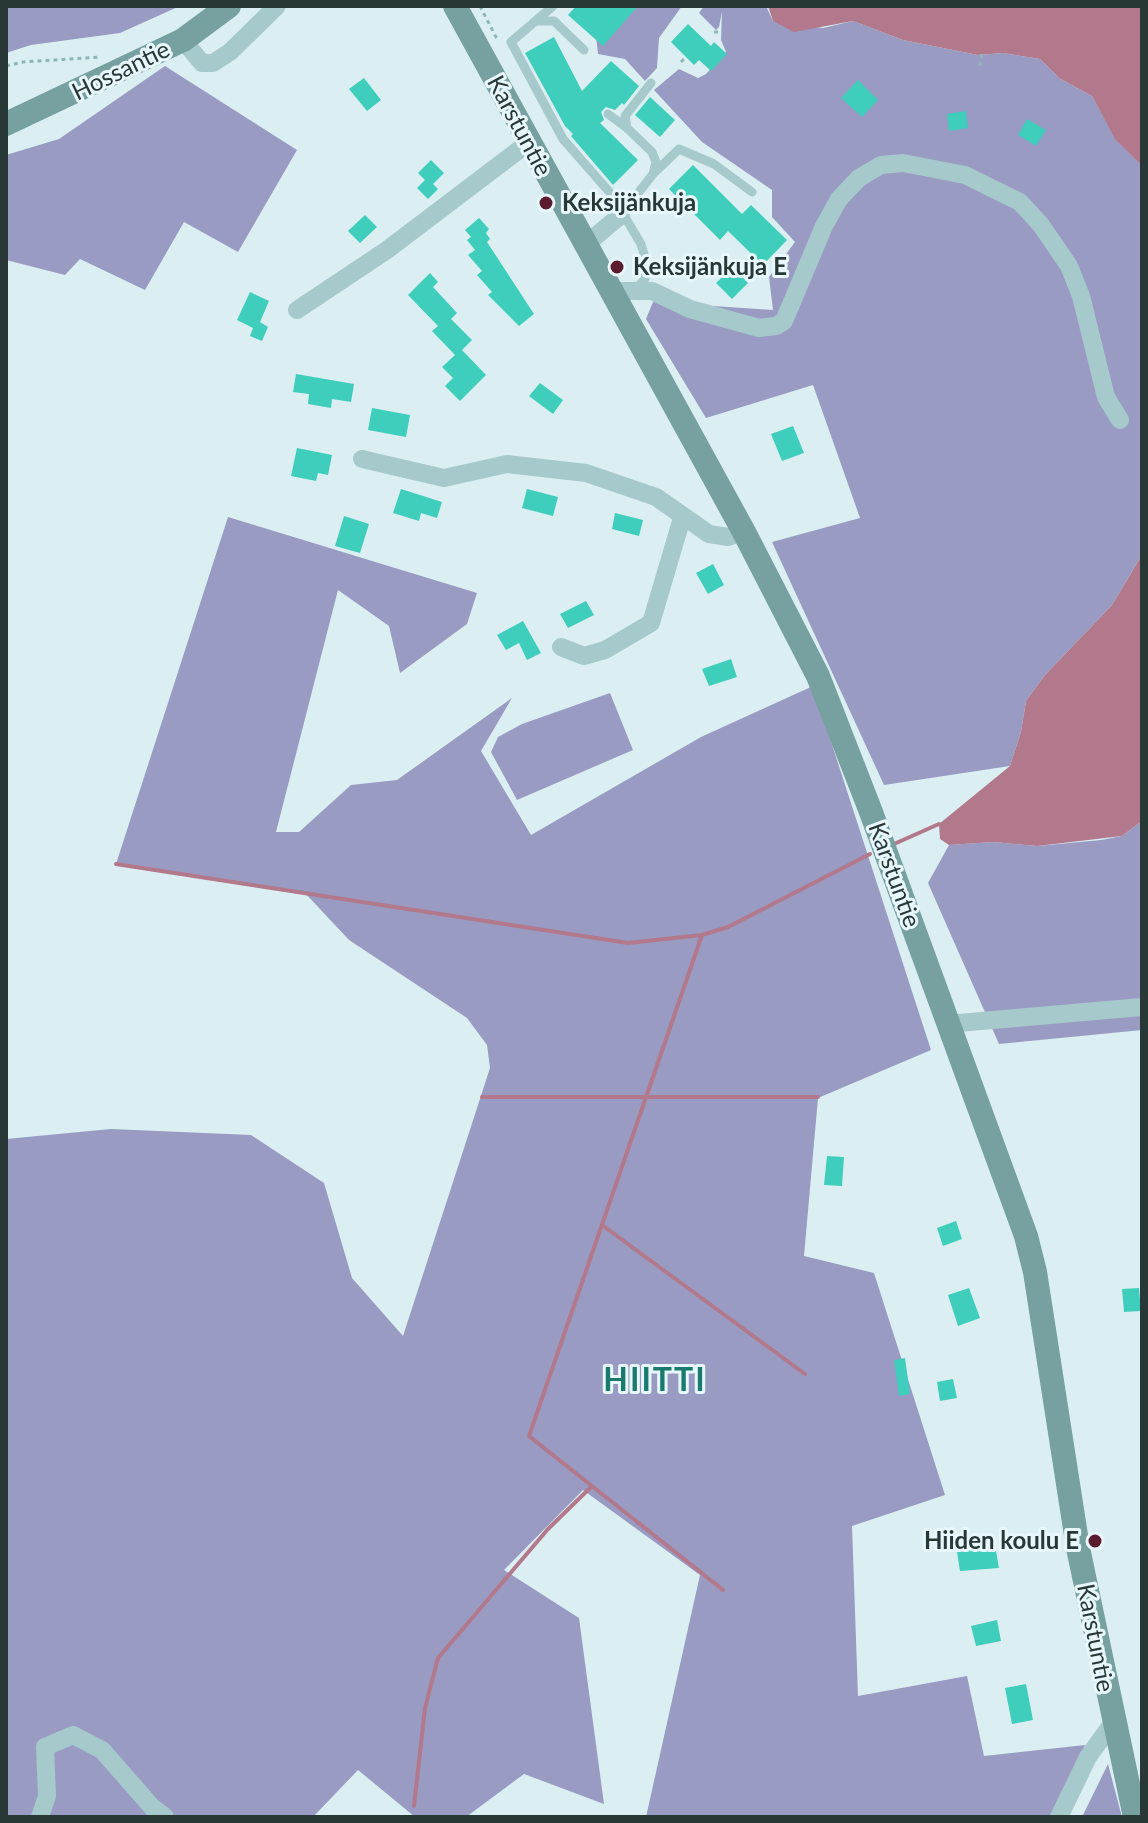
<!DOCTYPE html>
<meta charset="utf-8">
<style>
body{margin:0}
#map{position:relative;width:1148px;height:1823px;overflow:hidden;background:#dbeff3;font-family:Lato,sans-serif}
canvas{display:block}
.frame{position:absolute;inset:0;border:8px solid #273837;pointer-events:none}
</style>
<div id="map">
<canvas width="1148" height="1823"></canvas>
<div class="frame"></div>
</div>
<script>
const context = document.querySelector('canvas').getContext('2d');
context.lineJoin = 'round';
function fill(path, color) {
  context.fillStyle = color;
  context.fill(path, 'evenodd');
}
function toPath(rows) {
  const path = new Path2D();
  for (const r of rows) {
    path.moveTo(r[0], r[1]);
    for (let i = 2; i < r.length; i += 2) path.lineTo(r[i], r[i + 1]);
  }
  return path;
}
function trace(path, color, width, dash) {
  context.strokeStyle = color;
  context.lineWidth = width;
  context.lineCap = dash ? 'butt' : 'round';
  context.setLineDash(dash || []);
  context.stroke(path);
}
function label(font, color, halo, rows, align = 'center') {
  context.font = font + ' Lato,sans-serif';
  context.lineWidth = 6;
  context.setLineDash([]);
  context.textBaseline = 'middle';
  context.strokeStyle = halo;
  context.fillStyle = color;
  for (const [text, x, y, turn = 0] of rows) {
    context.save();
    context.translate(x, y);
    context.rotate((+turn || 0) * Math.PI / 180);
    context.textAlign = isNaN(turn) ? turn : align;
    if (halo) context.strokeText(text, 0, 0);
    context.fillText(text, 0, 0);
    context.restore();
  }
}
fill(toPath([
 [6,6,180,6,120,33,31,45,6,53],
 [626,6,682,6,659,38,657,68,645,81,625,59,598,54,596,36],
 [704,6,766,6,773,21,823,28,853,21,903,40,978,55,1003,53,1040,59,1059,78,1092,96,1115,138,1142,166,1142,555,1112,605,1045,675,1026,701,1021,732,1010,766,884,785,772,542,860,518,813,385,706,418,646,319,653,302,773,310,769,277,795,242,772,217,772,190,702,142,654,90,679,69,698,78,706,74,726,52,721,40,722,12,719,27,716,30,699,13],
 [165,66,297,150,238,252,184,222,145,290,80,259,65,275,6,260,6,155,59,139],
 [228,517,477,593,467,624,400,673,389,626,338,590,276,832,299,832,351,785,397,780,512,698,481,751,531,835,701,737,813,686,931,1050,818,1098,804,1256,874,1273,945,1495,852,1526,858,1696,967,1676,984,1756,1085,1745,1053,1817,646,1817,700,1575,583,1490,504,1570,579,1618,604,1804,524,1774,466,1817,415,1817,358,1770,313,1817,6,1817,6,1139,111,1129,251,1135,324,1183,352,1278,403,1336,490,1068,487,1045,467,1018,349,940,305,893,116,864],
 [610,693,633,750,517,800,491,752,498,737,522,724],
 [1142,821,1142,1030,999,1044,928,883,949,845,993,842,1037,846,1101,840,1122,836],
 [1108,1764,1122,1817,1082,1817]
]), '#9a9bc3');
fill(toPath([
 [768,6,1142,6,1142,166,1115,139,1092,96,1059,78,1040,59,1003,53,978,55,903,40,853,21,794,32,773,21],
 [1142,555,1142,821,1122,836,1037,846,993,842,949,845,940,839,939,824,1010,766,1021,732,1026,701,1045,675,1112,605]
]), '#b2788b');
trace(toPath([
 [894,844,939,824],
 [116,864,628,943,702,935,728,927,870,854],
 [702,935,529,1436,723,1590],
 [482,1097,818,1097],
 [602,1225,805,1374],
 [414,1806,425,1708,438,1658,548,1529,592,1486]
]), '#b2788b', 4);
fill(toPath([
 [576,6,638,6,603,46,568,15],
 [688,24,711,46,714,42,727,54,711,71,699,60,694,65,671,42],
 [554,37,582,91,611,61,639,86,624,105,622,103,615,110,606,107,601,112,604,120,600,123,638,160,613,185,571,136,573,134,565,126,525,53],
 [364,78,381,100,367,111,349,89],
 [858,80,878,100,862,117,841,98],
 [650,97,675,120,660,137,635,115],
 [966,111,968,128,949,131,947,114],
 [1027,119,1046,130,1036,146,1018,135],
 [431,160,444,173,433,184,438,189,428,199,417,188,425,180,418,173],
 [693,165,742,214,751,205,787,240,763,265,728,231,720,240,669,189],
 [365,215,377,227,360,243,348,231],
 [479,218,489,229,486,233,490,239,487,242,534,314,519,326,488,295,492,292,477,275,482,271,468,255,475,250,467,240,471,237,465,230],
 [733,267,748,283,732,299,716,283],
 [430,273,438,282,433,287,457,313,451,319,472,340,462,350,486,375,460,401,445,386,453,378,442,367,455,355,432,331,438,326,408,295],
 [250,292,269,301,260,322,268,327,262,341,250,336,253,328,237,320],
 [296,374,354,384,351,402,332,399,331,408,308,404,309,394,293,392],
 [540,383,563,400,553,414,529,396],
 [372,408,410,415,406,437,368,430],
 [793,426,804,453,782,461,771,434],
 [297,448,332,455,328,475,318,473,316,481,291,476],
 [401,489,442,502,437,518,421,513,419,521,393,513],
 [527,489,558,497,553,516,522,508],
 [615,513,643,520,639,536,612,529],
 [344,516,369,524,360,553,335,546],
 [713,564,724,585,708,594,696,573],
 [586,601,594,615,568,628,560,614],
 [523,621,541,653,527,660,519,643,506,650,497,635],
 [731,659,737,677,709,686,702,669],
 [827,1156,844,1157,842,1186,824,1185],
 [956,1221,962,1239,943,1246,937,1228],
 [969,1288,980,1318,958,1326,948,1295],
 [1139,1288,1141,1311,1124,1312,1122,1289],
 [905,1358,910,1394,899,1396,894,1360],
 [953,1379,957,1398,940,1401,937,1382],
 [987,1546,988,1552,996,1551,999,1568,960,1571,957,1552],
 [997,1620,1001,1641,976,1646,971,1626],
 [1026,1684,1033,1720,1012,1724,1005,1688]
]), '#3fcdbc');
trace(toPath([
 [480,6,498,41],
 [714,32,722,32],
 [681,62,686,57],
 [6,66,23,62,100,57],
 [980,66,982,50]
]), '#90b6b8', 3, [4, 4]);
trace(toPath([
 [553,6,511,42,563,139,612,195,641,244,646,261,645,279,634,291],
 [539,21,554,21,584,50],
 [608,114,627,128],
 [653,174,679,149,714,164,752,192],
 [621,215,653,174,656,162,652,152,627,128,625,116,651,83]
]), '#a6c9cc', 9);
trace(toPath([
 [183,40,202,63,213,63,230,52,277,6],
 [584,246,621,215],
 [609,291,652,291,690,309,759,328,776,326,784,321,824,226,839,199,859,178,881,165,903,163,965,175,1020,202,1041,225,1069,266,1081,296,1106,397,1120,420],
 [297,310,387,250,528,143],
 [362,459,444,478,507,464,586,473,656,497,709,534,728,537,744,532],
 [561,647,584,656,605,650,651,623,682,518],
 [947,1024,1142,1007],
 [40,1817,47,1796,45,1747,73,1735,102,1750,152,1807,165,1817],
 [1059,1817,1088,1757,1112,1724]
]), '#a6c9cc', 18);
trace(toPath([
 [455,6,744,532,818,676,871,812,1026,1236,1035,1272,1078,1548,1135,1817],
 [6,124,183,40,229,6]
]), '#77a0a0', 24);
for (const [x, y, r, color] of [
 [546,203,8,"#5c1a2e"],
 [617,267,8,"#5c1a2e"],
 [1095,1541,8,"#5c1a2e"]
]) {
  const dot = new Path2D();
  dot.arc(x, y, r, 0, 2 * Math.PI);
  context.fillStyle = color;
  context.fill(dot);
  trace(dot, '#e8f7fb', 3);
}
label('24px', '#273837', '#e8f7fb', [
 ["Hossantie",121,71,-26],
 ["Karstuntie",519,126,62],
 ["Karstuntie",894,875,70],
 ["Karstuntie",1095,1638,79]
]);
label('bold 24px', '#273837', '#e8f7fb', [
 ["Keksijänkuja",562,203],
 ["Keksijänkuja E",633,267],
 ["Hiiden koulu E",1079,1541,"right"]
], 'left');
context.letterSpacing = '2px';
label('bold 32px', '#1a7a6e', '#e8f7fb', [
 ["HIITTI",655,1381]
]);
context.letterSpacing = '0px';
</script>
